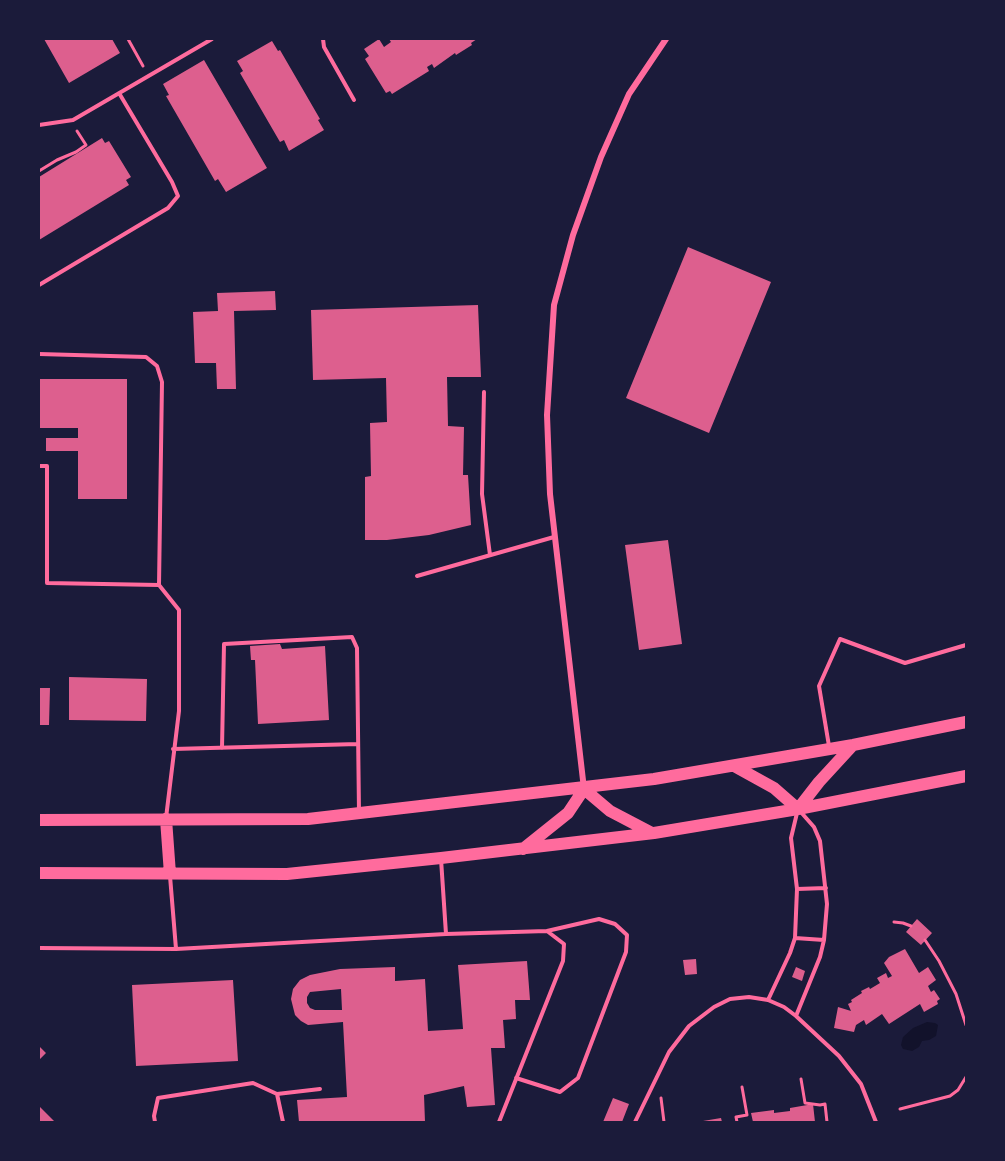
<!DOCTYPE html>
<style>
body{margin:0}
#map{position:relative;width:1005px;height:1161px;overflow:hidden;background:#1b1b3a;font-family:Inter,sans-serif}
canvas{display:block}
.frame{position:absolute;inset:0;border:40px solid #1b1b3a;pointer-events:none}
</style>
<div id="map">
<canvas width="1005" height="1161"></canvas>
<div class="frame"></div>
</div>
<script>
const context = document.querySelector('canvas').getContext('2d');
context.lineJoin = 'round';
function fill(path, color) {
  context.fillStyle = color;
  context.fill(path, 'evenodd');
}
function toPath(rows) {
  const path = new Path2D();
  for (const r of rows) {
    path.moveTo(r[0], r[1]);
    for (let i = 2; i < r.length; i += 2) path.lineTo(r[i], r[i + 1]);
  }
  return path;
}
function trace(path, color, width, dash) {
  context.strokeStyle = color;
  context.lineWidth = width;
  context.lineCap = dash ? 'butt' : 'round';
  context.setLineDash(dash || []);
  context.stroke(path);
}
fill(toPath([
 [927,1022,935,1023,938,1025,936,1036,929,1040,922,1041,919,1047,912,1051,903,1049,901,1045,903,1037,913,1028]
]), '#12122b');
fill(toPath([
 [44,39,112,39,120,53,69,83],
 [379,39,384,47,391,42,389,39,477,39,471,43,472,45,456,55,455,53,434,68,432,64,427,67,429,71,392,94,390,91,386,93,365,59,369,56,364,49],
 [272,41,278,51,280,50,320,119,318,120,324,130,289,151,284,140,280,142,240,73,243,71,237,61],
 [204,60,267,168,226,192,218,179,215,181,166,96,169,95,163,84],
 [102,138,105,143,109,141,131,177,126,180,129,185,39,240,39,177],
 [688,247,771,282,709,433,626,398],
 [275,291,276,310,234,311,236,389,217,389,216,363,195,363,193,312,218,311,217,293],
 [478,305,481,377,447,377,448,426,464,427,463,475,468,475,471,525,429,535,387,540,365,540,365,477,371,476,370,423,387,422,386,378,313,380,311,310],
 [39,379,127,379,127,499,78,499,78,451,46,451,46,438,78,438,78,428,39,428],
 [668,540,682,644,639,650,625,545],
 [280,644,282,649,325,646,329,720,258,724,255,660,251,660,250,646],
 [69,677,147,679,146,721,69,720],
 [39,688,50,688,49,725,39,725],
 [917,919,932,933,921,945,906,932],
 [905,949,919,973,928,967,936,980,928,986,931,992,934,990,940,999,937,1001,938,1004,924,1012,920,1004,889,1024,882,1014,866,1025,864,1020,856,1025,854,1032,834,1028,838,1007,851,1011,848,1004,852,1002,851,1000,862,993,861,991,869,987,870,989,880,983,877,978,886,973,888,978,892,976,884,963,889,957],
 [696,959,697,974,685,975,683,960],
 [527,961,530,1000,515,1000,516,1019,503,1020,505,1048,491,1048,495,1105,467,1107,464,1086,424,1095,425,1122,299,1122,297,1100,347,1097,343,1022,308,1025,301,1021,295,1015,291,999,293,989,300,980,310,975,340,969,395,967,395,981,425,979,428,1031,463,1029,458,965],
 [341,989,342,1010,315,1010,310,1008,307,1003,307,997,310,992],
 [796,967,805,971,802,981,792,977],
 [233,980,238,1061,136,1066,132,985],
 [39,1046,46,1053,39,1060],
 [613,1098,629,1104,622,1122,603,1122],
 [813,1104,815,1122,753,1122,751,1113,774,1110,774,1113,790,1111,790,1108],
 [39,1106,55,1122,39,1122],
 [721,1118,722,1122,704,1122,703,1121]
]), '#dd5f8e');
trace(toPath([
 [128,39,143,66],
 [39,171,57,160,76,152,86,145,77,131],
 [894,922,903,923,911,926],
 [925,940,939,961,956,994,966,1025],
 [801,1079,805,1103,820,1105,825,1104,827,1122],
 [661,1098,664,1122],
 [900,1109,950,1096,958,1090,966,1077],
 [737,1122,736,1117,747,1115,742,1087]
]), '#ff6b9d', 3);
trace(toPath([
 [323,39,324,47,354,100],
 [39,125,73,120,212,39],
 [39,285,168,208,178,196,172,182,119,93],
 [39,354,146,357,157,366,162,382,159,585,179,610,179,711,166,818],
 [484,392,482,494,490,555],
 [39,466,47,466,47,583,159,585],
 [417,576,554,537],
 [829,746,819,686,840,639,905,663,966,645],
 [222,748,224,644,352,637,357,648,359,812],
 [173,749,358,744],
 [441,859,446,934,547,931,564,944,563,961,499,1122],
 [797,889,826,888],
 [795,938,824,940],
 [39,948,176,949,170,876],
 [176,949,446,934],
 [768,1000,790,953,795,938,797,889,791,838,797,813],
 [796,1016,820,957,824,940,827,904,820,841,814,827,799,810],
 [516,1078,560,1092,578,1078,626,952,627,935,615,924,599,919,547,931],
 [277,1094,320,1089],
 [155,1122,154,1116,158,1098,253,1083,277,1094,283,1122],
 [635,1122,669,1052,689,1026,714,1007,730,999,749,997,768,1000,784,1007,796,1016,839,1056,861,1084,876,1122]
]), '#ff6b9d', 4);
trace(toPath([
 [584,789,550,494,547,415,554,305,573,235,601,157,629,94,666,39]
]), '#ff6b9d', 6);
trace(toPath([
 [736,767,774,788,798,809],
 [798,809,819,782,853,745],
 [166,819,170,874],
 [39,820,308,819,654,779,853,745,966,722],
 [523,849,568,813,584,789,610,811,652,833],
 [39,873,287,874,441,858,654,833,798,809,966,776]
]), '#ff6b9d', 12);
</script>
